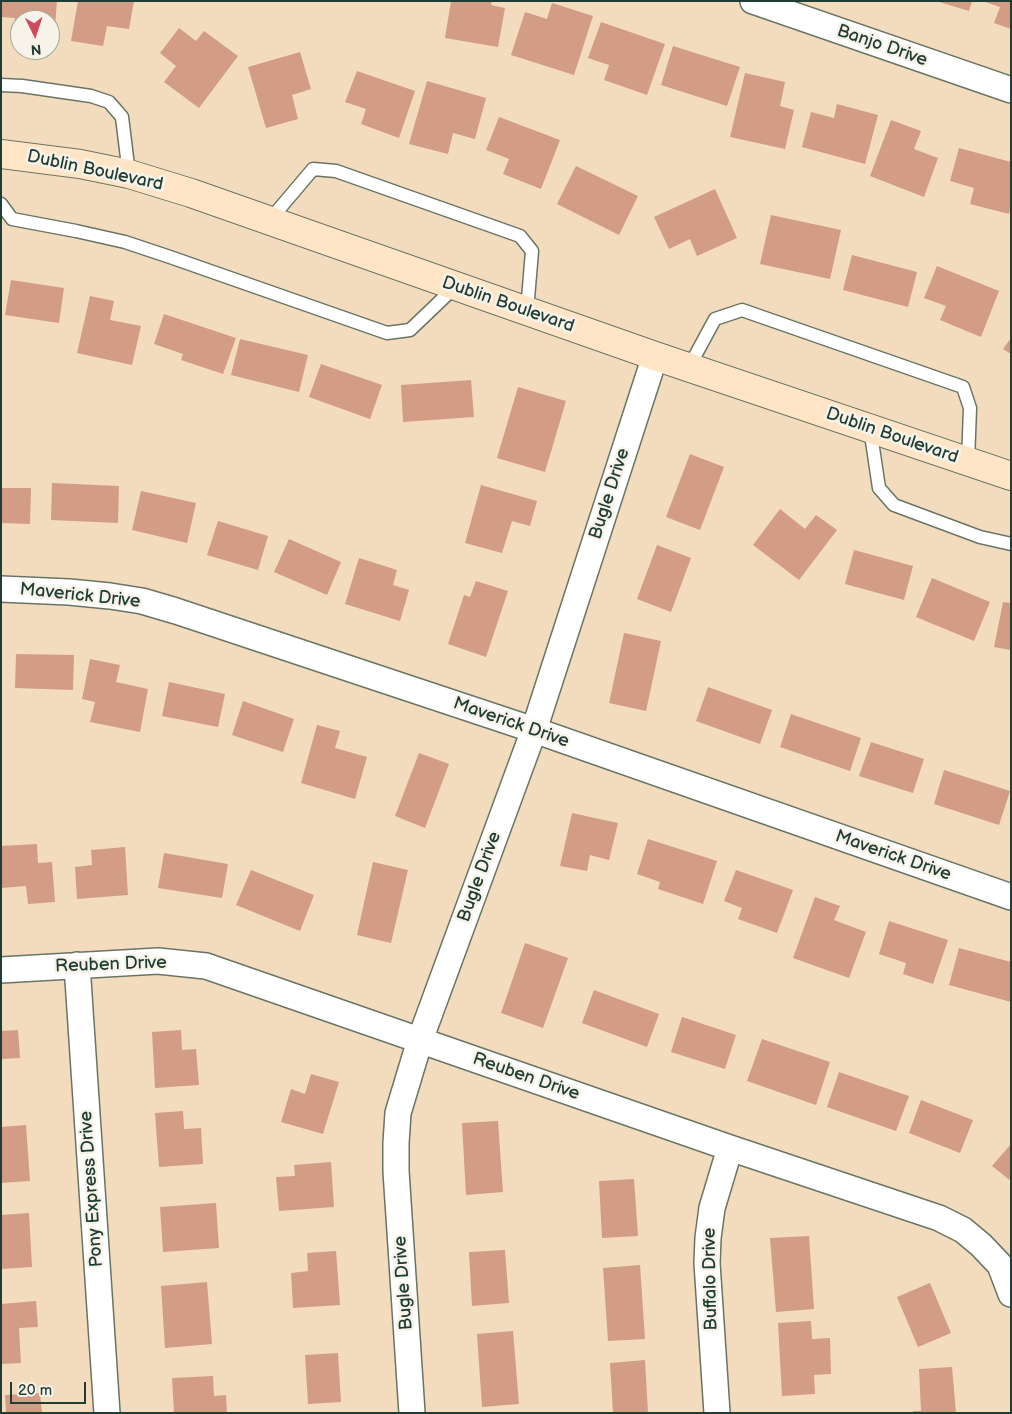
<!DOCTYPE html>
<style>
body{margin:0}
#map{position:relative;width:1012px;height:1414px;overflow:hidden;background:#f3dcbe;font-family:"Balsamiq Sans",sans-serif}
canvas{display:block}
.frame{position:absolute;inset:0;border:2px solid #1f3d34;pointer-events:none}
.north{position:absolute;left:10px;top:10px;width:50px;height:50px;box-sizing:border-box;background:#f7f3e8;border:1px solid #a1aaa0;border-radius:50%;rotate:176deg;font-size:14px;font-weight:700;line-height:20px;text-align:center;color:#1f3d34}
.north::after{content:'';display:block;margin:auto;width:18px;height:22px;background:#d1495b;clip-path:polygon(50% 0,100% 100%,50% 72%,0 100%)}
.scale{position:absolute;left:10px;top:1382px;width:76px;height:22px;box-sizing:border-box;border:2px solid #1f3d34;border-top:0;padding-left:6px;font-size:15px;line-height:18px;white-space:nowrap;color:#1f3d34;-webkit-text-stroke:4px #f7f3e8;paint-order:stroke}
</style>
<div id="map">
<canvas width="1012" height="1414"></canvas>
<div class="frame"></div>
<div class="north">N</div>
<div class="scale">20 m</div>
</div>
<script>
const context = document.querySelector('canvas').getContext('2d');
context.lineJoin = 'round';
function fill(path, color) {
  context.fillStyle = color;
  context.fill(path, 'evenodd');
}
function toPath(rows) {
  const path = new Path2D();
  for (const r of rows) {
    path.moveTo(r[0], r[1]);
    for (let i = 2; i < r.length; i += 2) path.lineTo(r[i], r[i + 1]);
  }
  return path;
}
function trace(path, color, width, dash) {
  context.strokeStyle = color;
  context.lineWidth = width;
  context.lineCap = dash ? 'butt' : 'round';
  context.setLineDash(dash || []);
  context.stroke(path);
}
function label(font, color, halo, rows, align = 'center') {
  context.font = font + ' "Balsamiq Sans",sans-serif';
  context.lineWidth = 5;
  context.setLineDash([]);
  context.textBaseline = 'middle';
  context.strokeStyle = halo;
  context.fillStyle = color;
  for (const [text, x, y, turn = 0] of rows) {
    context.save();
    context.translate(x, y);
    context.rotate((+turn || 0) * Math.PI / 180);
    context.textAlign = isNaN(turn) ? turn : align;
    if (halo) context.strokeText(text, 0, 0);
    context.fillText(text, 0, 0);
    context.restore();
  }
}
fill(toPath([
 [1,1,57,1,54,38,50,38,50,20,20,20,20,35,14,35,15,18,1,17],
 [78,1,134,1,129,29,107,26,103,46,71,41],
 [451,1,492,1,491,5,505,8,498,47,445,38],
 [936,1,972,1,969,11],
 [1011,1,1011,29,994,23,1000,7,985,2],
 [552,3,593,16,574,75,511,55,525,12,547,19],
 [601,22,665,44,647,95,604,80,609,65,588,58],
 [179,28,196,41,204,31,238,56,199,108,164,82,176,66,160,53],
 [673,46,740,67,727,106,661,85],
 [300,52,311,89,292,95,298,119,266,128,248,67],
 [357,71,415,91,399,138,361,124,366,109,345,102],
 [745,73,785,82,780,106,794,110,785,149,730,137],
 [427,81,486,98,475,139,453,133,448,154,409,144],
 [837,104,878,115,865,164,802,147,811,112,834,118],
 [499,117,560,140,541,189,503,174,509,159,486,150],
 [891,120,921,131,914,149,938,158,924,197,870,176],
 [959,148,1011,162,1011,206,1009,214,970,204,974,188,950,181],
 [576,166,638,196,619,235,557,204],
 [715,189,737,238,697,256,690,239,669,249,654,217],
 [771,215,841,230,830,279,760,264],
 [852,255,917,272,908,307,843,290],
 [937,266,999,291,981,337,940,320,946,306,924,298],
 [11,280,64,288,59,323,5,315],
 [90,296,114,301,110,320,141,326,132,365,77,353],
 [164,314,236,338,223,374,181,360,183,354,154,344],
 [1011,338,1011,354,1003,349],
 [240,339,308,355,299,392,231,375],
 [321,364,382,385,370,419,309,397],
 [471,380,474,417,403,422,401,385],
 [518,387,566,401,545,472,497,458],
 [690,454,724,467,700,530,666,517],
 [52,483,119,486,118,523,51,520],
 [481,485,537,501,530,526,512,521,502,553,465,543],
 [1,488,31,488,30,524,1,523],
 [141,491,196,503,187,543,132,530],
 [780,509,805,529,816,515,837,530,799,580,753,545],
 [218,521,268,536,258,570,207,555],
 [289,539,341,562,327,595,274,572],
 [657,545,691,558,671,612,637,599],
 [854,550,913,566,904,600,845,584],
 [359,558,397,570,393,585,409,590,400,621,345,604],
 [932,578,990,602,974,641,916,617],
 [476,581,508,591,486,657,448,644,464,595,470,597],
 [1003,602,1011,603,1011,650,994,647],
 [624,633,661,641,646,711,609,703],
 [16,654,74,655,73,690,15,688],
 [90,659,120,665,116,682,148,689,140,732,90,722,95,702,82,699],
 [169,682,225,694,218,727,162,716],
 [708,687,772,710,760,744,696,721],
 [243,701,294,719,283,752,232,735],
 [791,714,861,738,850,771,780,747],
 [317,725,340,731,335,748,367,757,355,799,301,783],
 [871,742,924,759,913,793,859,776],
 [419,753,449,764,425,828,395,816],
 [944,770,1010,791,999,825,934,804],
 [572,813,618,823,609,860,590,855,587,871,560,866],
 [648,839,717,861,703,904,658,889,660,882,637,874],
 [37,844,38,863,52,862,55,902,28,904,26,886,1,888,1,846],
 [125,847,128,895,77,899,75,867,92,865,91,850],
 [164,853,228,864,222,898,158,888],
 [373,862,408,870,391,943,357,935],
 [251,870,314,895,300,931,236,905],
 [736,870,793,890,777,933,738,919,742,908,724,901],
 [815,897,840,906,834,920,866,932,849,978,793,958],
 [889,921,948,940,933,984,903,974,906,963,879,954],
 [525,943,568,958,543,1028,501,1013],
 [959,948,1011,962,1011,1002,949,985],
 [594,990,659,1014,647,1047,582,1023],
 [682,1017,736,1035,725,1069,671,1052],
 [18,1030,20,1058,1,1059,1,1031],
 [181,1030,182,1050,196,1049,199,1085,155,1088,152,1032],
 [762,1039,830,1062,816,1105,747,1081],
 [839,1072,909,1096,896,1131,827,1107],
 [311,1074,339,1082,323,1134,281,1122,291,1089,305,1094],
 [921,1100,973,1120,960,1153,909,1133],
 [183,1111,184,1129,201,1128,203,1164,159,1167,155,1113],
 [498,1121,503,1192,466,1195,462,1123],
 [26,1125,30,1181,1,1183,1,1127],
 [1011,1144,1011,1181,992,1166],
 [331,1162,334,1207,279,1211,276,1177,295,1176,294,1165],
 [634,1179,638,1236,602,1238,599,1181],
 [216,1203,219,1248,163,1252,160,1207],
 [29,1213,32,1267,1,1269,1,1215],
 [809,1236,814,1309,776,1312,770,1238],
 [505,1250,509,1303,472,1306,469,1252],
 [336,1251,340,1305,293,1308,291,1273,308,1271,307,1253],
 [640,1265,645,1339,608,1341,603,1268],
 [207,1282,212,1344,165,1348,161,1286],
 [930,1283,951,1333,918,1347,897,1297],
 [36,1301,38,1327,19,1328,21,1363,1,1364,1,1304],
 [811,1321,812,1339,830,1338,831,1374,814,1375,815,1394,782,1396,778,1323],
 [513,1331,519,1404,482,1407,477,1334],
 [338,1353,341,1402,308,1404,305,1355],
 [645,1360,648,1413,613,1413,610,1363],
 [952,1367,956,1413,913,1413,913,1411,921,1411,919,1369],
 [213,1376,214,1396,226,1395,227,1413,174,1413,172,1378],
 [40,1393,42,1413,6,1413,5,1395]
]), '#d29c85');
const lane = toPath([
 [1,85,22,86,91,96,109,102,122,117,129,174],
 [1,204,12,219,76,231,125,242,170,257,387,333,410,330,456,286],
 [269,221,313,169,336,171,520,236,532,251,527,311],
 [689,367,715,319,742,310,963,387,970,408,968,462],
 [870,428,879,488,894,505,980,537,1011,544]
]);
const street = toPath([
 [753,1,1011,90],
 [1,589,69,592,110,596,142,601,176,611,534,730,1011,897],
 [77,965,107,1413],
 [1,970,158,961,206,966,730,1148,939,1218,963,1230,981,1245,1000,1265,1011,1294],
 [412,1413,396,1171,396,1143,398,1113,420,1040,534,730,655,356],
 [717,1413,707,1263,708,1238,712,1208,730,1148]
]);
const secondary = toPath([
 [1,154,80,164,129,174,191,193,655,356,1011,476]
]);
trace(lane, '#697564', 15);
trace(street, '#697564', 28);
trace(secondary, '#697564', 30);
trace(lane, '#fff', 12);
trace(street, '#fff', 25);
trace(secondary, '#ffe4c6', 28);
label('18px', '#1f3d34', '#f7f3e8', [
 ["Banjo Drive",882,46,19],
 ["Dublin Boulevard",95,171,12],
 ["Dublin Boulevard",508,305,19],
 ["Dublin Boulevard",892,436,19],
 ["Bugle Drive",610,494,-72],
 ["Maverick Drive",80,596,6],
 ["Maverick Drive",511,723,19],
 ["Maverick Drive",893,856,19],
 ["Bugle Drive",480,877,-70],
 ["Reuben Drive",111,965,-2],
 ["Reuben Drive",526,1077,19],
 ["Pony Express Drive",92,1189,-94],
 ["Buffalo Drive",711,1279,-91],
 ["Bugle Drive",404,1283,-94]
]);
</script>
